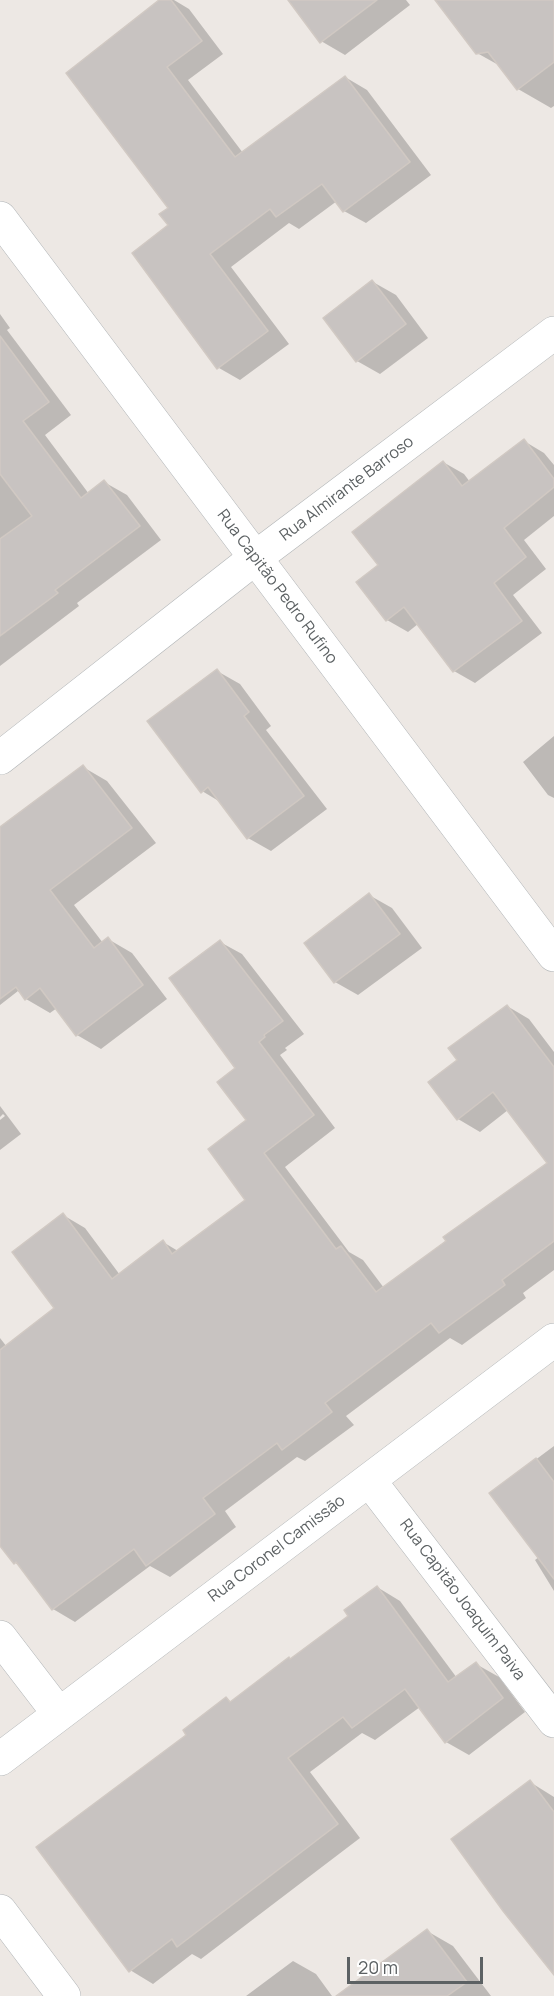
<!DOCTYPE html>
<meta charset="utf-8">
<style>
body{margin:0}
#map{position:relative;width:554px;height:1996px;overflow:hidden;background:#ede8e4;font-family:Manrope,sans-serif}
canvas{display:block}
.scale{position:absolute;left:347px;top:1957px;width:136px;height:27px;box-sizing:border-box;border:3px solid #5c6163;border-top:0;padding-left:8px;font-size:18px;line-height:21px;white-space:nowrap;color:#5c6163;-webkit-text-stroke:4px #fff;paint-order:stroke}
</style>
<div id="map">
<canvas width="554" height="1996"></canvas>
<div class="scale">20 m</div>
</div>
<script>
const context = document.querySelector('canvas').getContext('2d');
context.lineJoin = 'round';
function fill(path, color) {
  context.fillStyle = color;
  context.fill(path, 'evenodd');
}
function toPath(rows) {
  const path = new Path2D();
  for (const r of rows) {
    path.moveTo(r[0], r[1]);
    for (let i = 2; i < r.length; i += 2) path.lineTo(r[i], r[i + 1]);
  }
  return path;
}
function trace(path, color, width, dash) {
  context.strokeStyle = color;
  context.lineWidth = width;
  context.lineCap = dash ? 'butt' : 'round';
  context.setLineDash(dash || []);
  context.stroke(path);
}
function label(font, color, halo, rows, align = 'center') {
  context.font = font + ' Manrope,sans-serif';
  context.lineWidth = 4.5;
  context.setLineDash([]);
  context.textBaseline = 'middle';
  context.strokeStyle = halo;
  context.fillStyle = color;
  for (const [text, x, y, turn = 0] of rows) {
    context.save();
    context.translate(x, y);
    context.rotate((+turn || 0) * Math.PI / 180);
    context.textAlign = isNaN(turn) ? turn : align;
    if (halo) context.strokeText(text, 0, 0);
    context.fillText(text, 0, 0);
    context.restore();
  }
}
fill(toPath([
 [161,0,174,0,189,9,223,54,188,80,243,153,345,77,367,90,431,175,366,223,344,211,337,201,299,229,289,223,231,267,289,344,240,380,219,368,170,226],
 [308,0,406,0,410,5,345,55,321,41],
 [457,0,554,0,554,106,551,108,518,89,502,67,477,53],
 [373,282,396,295,428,338,380,374,357,361],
 [0,314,10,328,7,330,71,415,45,435,89,494,104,482,127,495,161,540,77,603,79,606,0,666],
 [524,441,544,453,554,465,554,516,524,540,546,569,513,595,542,633,475,683,454,671,418,624,408,632,387,620,380,565,443,462,464,474,470,482],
 [217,671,240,684,271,726,266,730,327,809,271,851,248,838,222,803,202,791],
 [554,736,554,798,548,795,523,762],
 [83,767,107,781,156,843,74,905,103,943,108,939,132,953,167,999,101,1049,77,1035,57,1008,50,1013,26,999,18,991,0,1005,0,842],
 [369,895,392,908,422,948,358,995,335,982],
 [220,942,242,954,304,1034,285,1048,287,1050,280,1055,335,1128,285,1167,349,1252,363,1260,384,1288,548,1163,508,1110,480,1132,458,1119,460,1060,507,1006,529,1019,554,1052,554,1270,523,1293,526,1298,462,1345,450,1338,346,1416,354,1425,305,1461,297,1457,225,1511,236,1527,170,1577,150,1566,75,1622,53,1609,21,1566,15,1563,0,1543,0,1338,7,1347,56,1308,63,1215,85,1228,120,1275,163,1242,178,1251,247,1200,248,1120,237,1069],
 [0,1106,21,1134,0,1150,0,1120,5,1116,3,1114,0,1117],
 [554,1446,554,1591,535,1560,539,1557,491,1493],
 [377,1587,400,1601,457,1678,476,1664,499,1677,525,1712,469,1755,446,1742,420,1707,375,1740,362,1733,310,1772,360,1838,201,1959,192,1954,153,1984,130,1970,188,1736,227,1699,231,1702,351,1616],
 [530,1782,554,1797,554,1975,453,1839],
 [427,1931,453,1946,491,1996,423,1996],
 [293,1961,316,1974,332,1996,246,1996]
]), '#0003');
const building = toPath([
 [159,0,171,0,202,41,167,67,235,157,345,76,410,162,343,212,322,184,276,217,270,209,210,254,268,331,217,369,132,253,168,225,159,214,168,208,66,73,159,0],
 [288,0,377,0,320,43,288,0],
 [435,0,554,0,554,62,517,90,488,52,476,54,435,0],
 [372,280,406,324,356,362,323,318,372,280],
 [0,336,49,402,23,421,81,498,104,480,140,526,55,590,58,593,0,636,0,539,32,516,0,474,0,336],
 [524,439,554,479,554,487,504,528,526,557,494,583,522,621,453,672,404,607,386,621,356,582,378,565,352,532,443,461,462,486,524,439],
 [217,669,249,712,244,716,304,796,247,839,208,787,201,793,147,721,217,669],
 [83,765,132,828,50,890,94,948,108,937,143,985,76,1036,40,988,25,1000,16,987,0,999,0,827,83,765],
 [369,893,400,934,334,983,304,943,369,893],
 [220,940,283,1021,264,1035,265,1037,259,1042,314,1115,264,1153,336,1249,341,1246,376,1292,446,1241,443,1237,547,1163,493,1092,457,1120,428,1082,457,1060,448,1048,507,1005,554,1067,554,1241,502,1280,505,1285,439,1333,431,1323,325,1403,332,1412,282,1450,277,1443,203,1498,215,1514,146,1566,134,1549,52,1610,16,1562,14,1564,0,1546,0,1350,54,1308,12,1252,63,1213,112,1279,163,1240,172,1254,245,1200,208,1149,246,1120,217,1082,235,1068,169,978,220,940],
 [536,1458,554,1482,554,1579,489,1493,536,1458],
 [377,1586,448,1682,476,1662,503,1698,445,1743,405,1689,352,1728,343,1717,288,1758,338,1824,177,1947,172,1939,129,1972,36,1847,186,1735,183,1730,226,1697,230,1702,289,1657,290,1659,348,1616,344,1610,377,1586],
 [530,1780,554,1812,554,1975,503,1911,451,1839,530,1780],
 [427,1929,467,1982,447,1996,336,1996,427,1929]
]);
fill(building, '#c8c3c1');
trace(building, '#d1c9c3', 1.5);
const street = toPath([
 [0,218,554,955],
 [0,758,255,558,554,333],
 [369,1480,554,1721],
 [0,1637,59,1714],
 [0,1759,554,1340],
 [0,1911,64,1996]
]);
trace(street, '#afb3b5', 34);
trace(street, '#fff', 33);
label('16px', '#5c6163', '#fff', [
 ["Rua Almirante Barroso",347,489,-37],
 ["Rua Capitão Pedro Rufino",277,587,53],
 ["Rua Coronel Camissão",277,1549,-37],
 ["Rua Capitão Joaquim Paiva",462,1600,53]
]);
</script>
